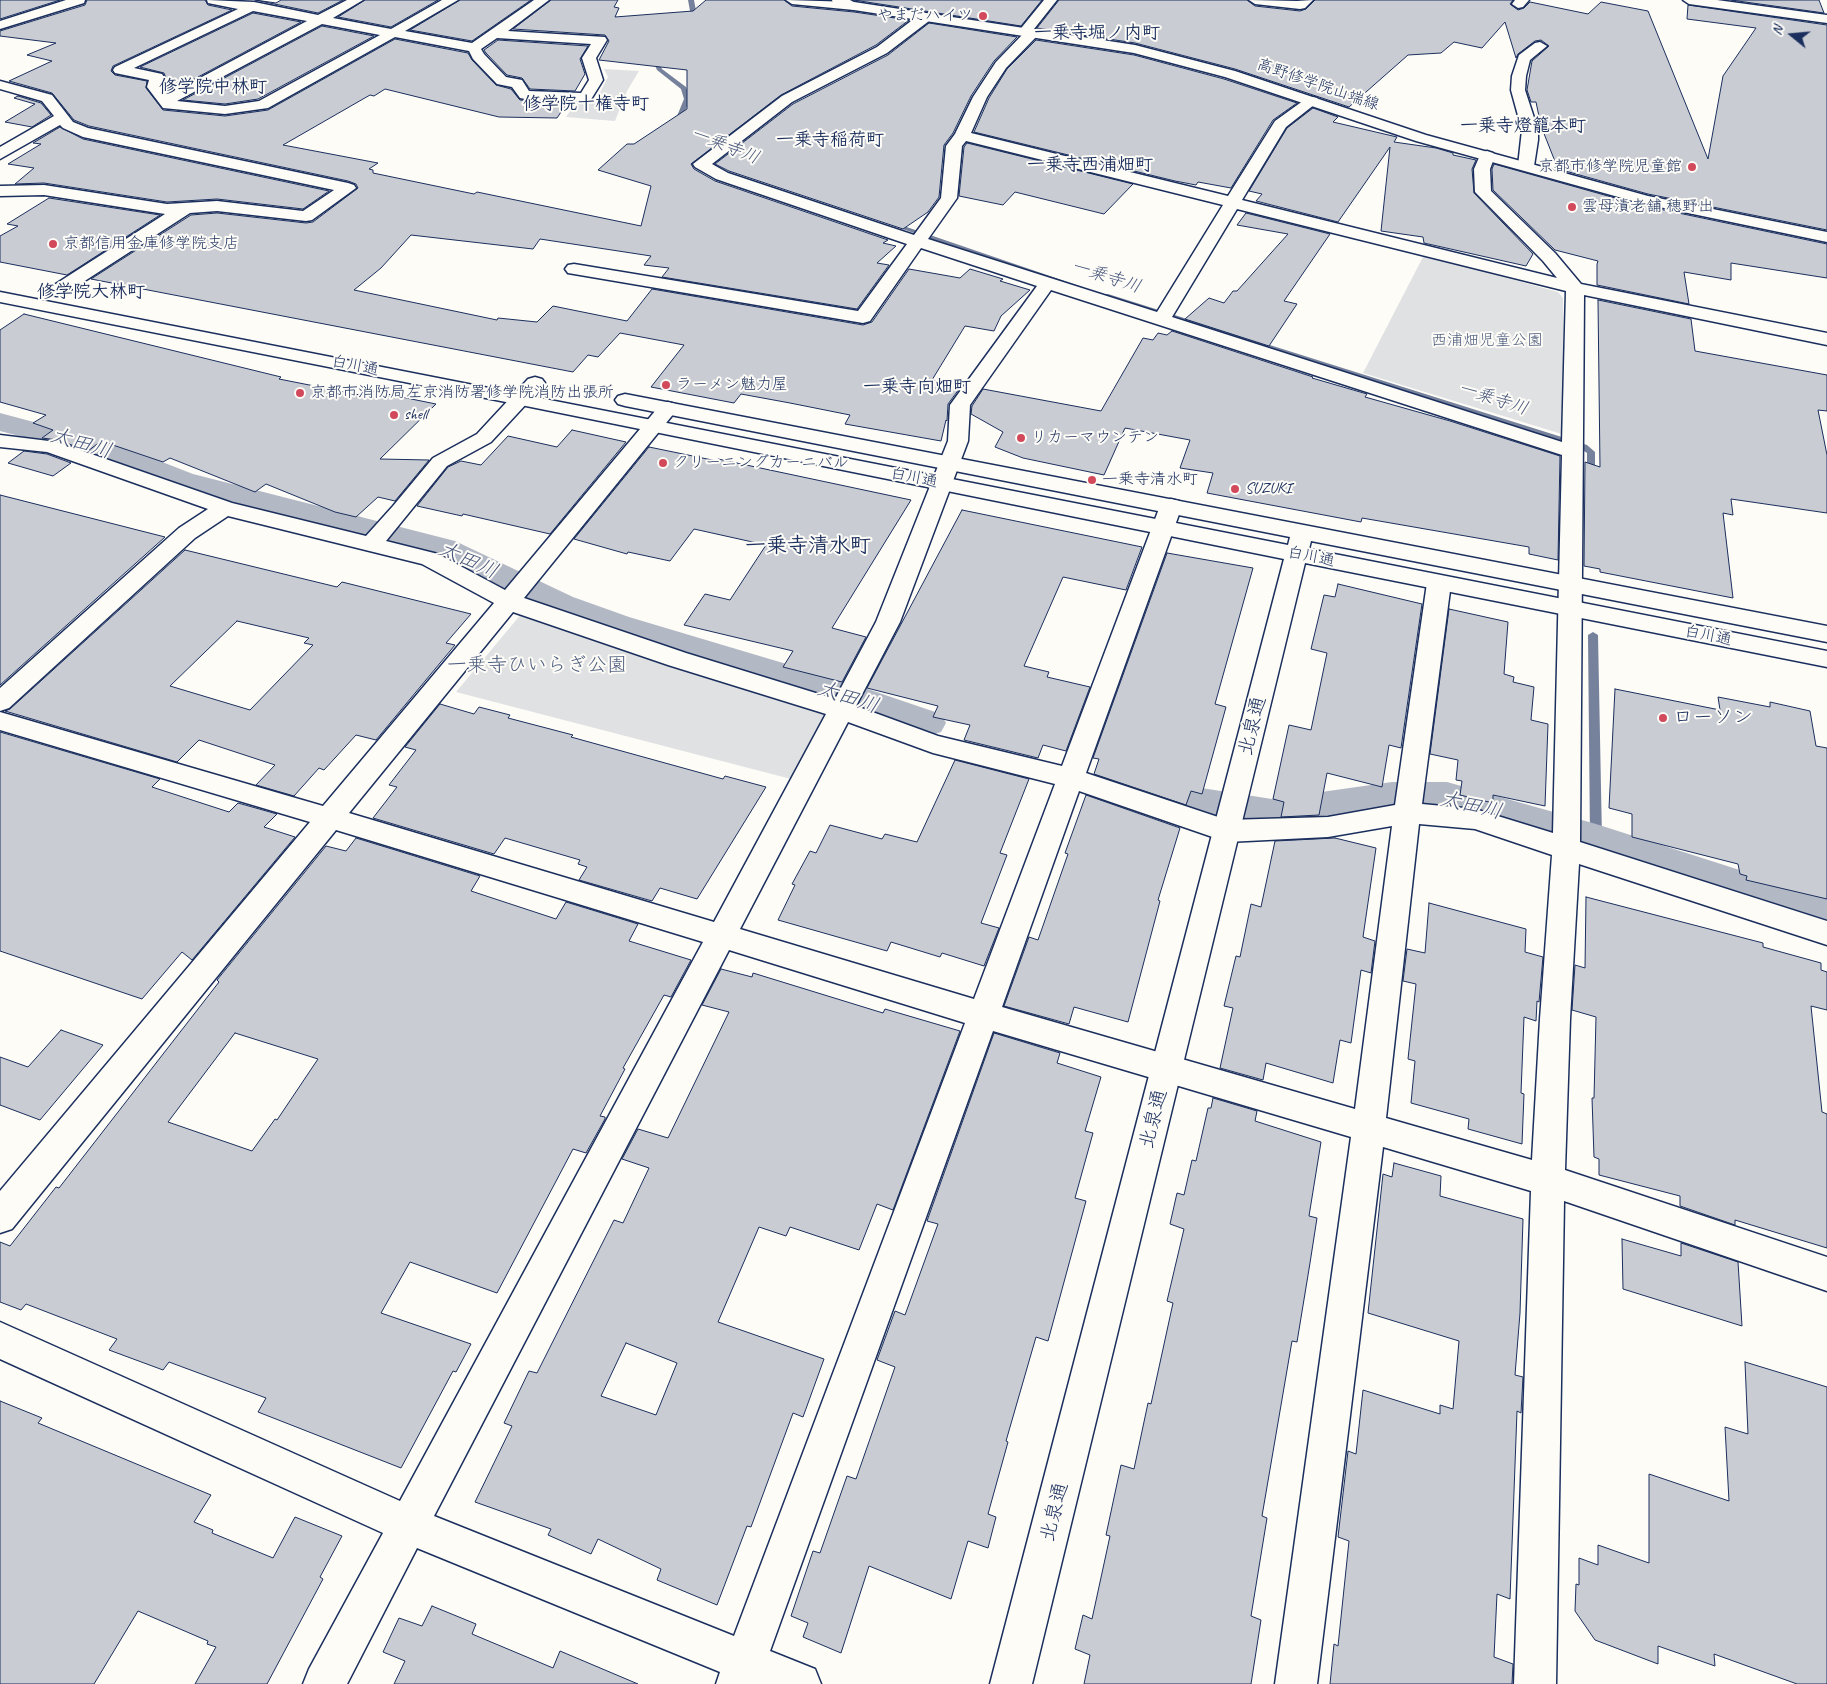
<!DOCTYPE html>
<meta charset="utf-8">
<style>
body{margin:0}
#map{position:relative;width:1827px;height:1684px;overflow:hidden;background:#fdfcf7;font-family:Caveat,sans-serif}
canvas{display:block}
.north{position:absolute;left:1767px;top:10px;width:50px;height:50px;-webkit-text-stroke:4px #fdfcf7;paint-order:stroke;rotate:287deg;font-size:14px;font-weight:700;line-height:20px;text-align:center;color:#1b2f5e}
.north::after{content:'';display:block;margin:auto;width:18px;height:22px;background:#1b2f5e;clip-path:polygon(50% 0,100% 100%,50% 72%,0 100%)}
</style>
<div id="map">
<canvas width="1827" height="1684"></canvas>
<div class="north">N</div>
</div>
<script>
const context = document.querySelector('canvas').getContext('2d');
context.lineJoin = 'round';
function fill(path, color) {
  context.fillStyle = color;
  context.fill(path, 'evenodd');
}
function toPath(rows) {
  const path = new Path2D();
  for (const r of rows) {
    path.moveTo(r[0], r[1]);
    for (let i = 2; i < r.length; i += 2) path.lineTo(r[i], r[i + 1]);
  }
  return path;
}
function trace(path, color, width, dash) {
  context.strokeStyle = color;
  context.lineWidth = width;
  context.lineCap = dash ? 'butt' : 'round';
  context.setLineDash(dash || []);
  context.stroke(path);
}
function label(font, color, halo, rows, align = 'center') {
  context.font = font + ' Caveat,"Klee One",sans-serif';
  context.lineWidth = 4;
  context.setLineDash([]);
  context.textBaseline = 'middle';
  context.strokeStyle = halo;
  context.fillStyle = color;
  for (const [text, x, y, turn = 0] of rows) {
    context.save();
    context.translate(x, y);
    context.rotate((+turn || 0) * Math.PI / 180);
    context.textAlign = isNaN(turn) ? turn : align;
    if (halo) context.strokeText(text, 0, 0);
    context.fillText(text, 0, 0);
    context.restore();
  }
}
fill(toPath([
 [604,69,639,71,627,91,615,121,566,117,577,101,595,102,608,77],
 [1424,255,1558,292,1563,298,1565,435,1363,373],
 [522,613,826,713,791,779,456,692]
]), '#e0e1e3');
fill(toPath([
 [688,0,694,0,696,11,693,25,690,27,687,25,690,11,688,0],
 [661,54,666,55,659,61,662,69,686,87,690,99,679,126,676,128,673,126,684,99,681,89,657,70,653,61,661,54],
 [888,222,892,222,1082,287,1075,289,888,224,888,222],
 [1102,294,1108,294,1587,445,1595,452,1595,477,1591,480,1587,477,1587,453,1581,449,1102,298,1102,294],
 [1593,632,1598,635,1602,839,1600,842,1596,843,1592,842,1590,839,1588,635,1593,632]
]), '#76819c');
fill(toPath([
 [0,413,116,444,193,474,455,541,573,597,629,617,850,683,941,714,946,723,941,732,928,736,826,701,605,633,549,613,433,555,171,486,96,456,0,431,0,413],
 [1138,772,1176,784,1272,799,1392,782,1447,782,1596,824,1827,898,1827,930,1593,853,1447,810,1392,810,1272,829,1176,812,1125,796,1119,786,1125,776,1138,772]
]), '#b3b8c5');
const building = toPath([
 [0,0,60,0,0,19,0,0],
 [87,0,205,0,208,5,232,10,113,66,111,71,115,75,147,81,146,88,163,110,225,116,268,110,395,39,468,53,472,60,496,85,511,89,520,100,567,103,557,118,499,117,385,89,374,96,370,95,283,145,378,163,369,169,373,170,373,173,474,194,477,192,641,226,651,186,598,170,627,144,634,144,687,109,687,70,599,60,609,41,605,35,513,29,551,0,618,0,614,7,619,8,615,17,693,11,706,0,784,0,792,6,854,12,909,20,876,45,781,95,691,164,694,169,715,181,888,240,883,243,896,246,877,263,889,265,857,309,662,277,669,268,644,265,651,256,540,239,533,249,411,235,381,268,354,290,497,320,498,318,537,322,553,306,627,321,652,289,863,325,872,322,909,269,960,278,970,269,1003,279,1000,281,1030,290,1001,316,994,331,965,326,932,380,962,385,948,404,947,421,946,420,941,441,845,424,850,415,790,403,741,394,734,403,651,387,684,345,620,333,598,357,588,355,573,372,91,279,191,215,217,213,306,223,313,222,358,188,356,184,348,181,89,126,74,120,52,93,9,81,52,61,27,55,56,43,0,36,0,31,85,5,87,0],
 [255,0,276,3,281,0,343,0,318,13,255,0],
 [365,0,438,0,391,27,338,17,365,0],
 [460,0,531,0,472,41,410,30,460,0],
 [854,0,1042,0,1021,26,854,0],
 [1059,0,1247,0,1255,6,1300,11,1306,9,1315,0,1513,0,1510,4,1518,10,1524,8,1530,2,1588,14,1601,2,1648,11,1708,159,1723,76,1756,28,1687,19,1688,5,1827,25,1827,230,1648,194,1558,169,1541,126,1536,102,1531,102,1527,90,1532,61,1549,46,1541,40,1535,41,1518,54,1516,58,1505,22,1482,48,1454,42,1441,53,1408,55,1349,107,1235,69,1135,43,1037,28,1059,0],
 [1731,0,1819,0,1824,13,1731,0],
 [253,13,301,22,168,93,163,87,166,78,164,73,140,67,253,13],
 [929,23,1017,37,994,61,971,96,953,133,944,145,939,197,928,212,903,229,729,171,715,164,793,104,888,55,929,23],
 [322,26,374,36,258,99,225,104,183,100,322,26],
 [498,40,588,46,580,59,585,74,575,91,530,89,522,78,507,75,486,53,484,50,498,40],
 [1036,40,1134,55,1224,79,1297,103,1273,120,1231,188,1198,182,1196,185,1175,181,974,132,989,98,1007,69,1036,40],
 [18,96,41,103,51,115,32,127,5,122,35,104,14,98,18,96],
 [1313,108,1338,117,1333,122,1397,137,1394,142,1436,148,1453,153,1453,155,1476,160,1472,169,1474,193,1533,254,1526,266,1424,243,1423,237,1381,231,1390,147,1338,222,1256,201,1262,194,1249,191,1287,128,1313,108],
 [60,127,83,139,329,191,303,209,217,199,167,202,44,183,15,184,34,168,8,164,41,144,33,143,60,127],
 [967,143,1133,184,1104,214,1015,192,1003,205,959,196,964,147,967,143],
 [1494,164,1640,205,1827,244,1827,278,1731,263,1731,280,1684,272,1689,304,1597,285,1597,264,1598,261,1555,250,1493,190,1492,169,1494,164],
 [49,198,160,215,67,275,0,262,0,236,18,226,7,224,49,198],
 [1246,213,1330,234,1284,301,1297,304,1269,346,1185,319,1209,298,1224,303,1233,291,1237,291,1288,234,1237,225,1246,213],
 [1598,300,1691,319,1695,351,1827,375,1827,411,1818,410,1827,455,1827,513,1731,499,1733,515,1723,513,1733,598,1600,572,1600,569,1584,566,1585,462,1600,467,1598,300],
 [24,314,281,377,279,379,360,395,365,391,372,391,436,404,380,459,429,460,395,501,378,497,356,517,335,512,266,484,255,492,170,458,163,462,101,441,88,451,58,440,42,438,53,430,33,423,46,415,0,402,0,330,24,314],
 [1172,331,1313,377,1312,378,1367,394,1365,397,1450,421,1560,456,1558,560,1529,554,1529,547,1362,518,1361,522,1207,493,1213,473,1180,468,1190,440,1125,428,1104,475,1023,458,995,447,1003,432,971,414,972,406,983,389,1101,411,1143,338,1153,340,1158,333,1167,335,1172,331],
 [572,430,626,442,550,534,463,514,462,516,417,506,448,467,461,461,481,465,508,436,557,447,572,430],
 [649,447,717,461,718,459,911,500,832,628,866,637,842,682,783,667,793,651,684,625,705,594,730,600,766,545,694,529,670,561,628,552,627,554,574,539,649,447],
 [24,451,47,454,71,463,53,476,8,463,24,451],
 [0,495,165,537,0,685,0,495],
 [962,510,1142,547,1126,590,1063,577,1024,666,1049,672,1047,677,1090,687,1066,751,1043,745,1038,758,964,740,970,725,933,717,938,706,867,688,962,510],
 [185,550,337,587,342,582,471,614,446,643,455,645,376,740,356,735,324,770,319,768,294,796,256,785,275,765,199,740,177,762,5,711,10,709,185,550],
 [237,621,309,638,304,643,313,645,250,710,170,686,237,621],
 [1167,553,1253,568,1215,704,1226,707,1202,794,1191,791,1186,805,1094,774,1099,759,1093,758,1167,553],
 [1338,584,1422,604,1401,748,1389,745,1382,787,1327,773,1319,815,1281,817,1284,802,1273,799,1289,725,1311,730,1327,653,1311,649,1324,595,1335,597,1338,584],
 [1449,609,1508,622,1504,674,1514,677,1513,682,1534,687,1531,720,1548,724,1545,806,1493,795,1493,803,1460,795,1462,781,1456,780,1458,760,1430,754,1449,609],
 [1615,689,1720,710,1718,697,1770,707,1770,702,1810,711,1816,746,1827,748,1827,899,1746,880,1747,876,1740,874,1738,864,1632,837,1632,814,1609,808,1615,689],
 [440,704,474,714,479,707,510,715,508,718,573,735,571,737,723,779,725,776,766,787,697,899,660,888,652,901,579,880,587,867,578,864,580,860,505,838,494,854,373,818,397,787,389,785,416,750,405,747,440,704],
 [0,732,160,779,152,787,229,812,238,803,277,814,264,827,295,837,192,960,182,952,142,999,0,951,0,732],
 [955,760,1029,779,1000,853,1007,855,981,923,999,928,984,966,942,953,940,957,891,942,887,951,778,920,795,885,792,884,810,851,816,853,830,825,882,839,885,834,917,842,955,760],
 [1086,795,1180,828,1158,900,1160,901,1128,1022,1074,1007,1069,1024,1004,1006,1029,937,1038,940,1068,854,1065,853,1086,795],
 [356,838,480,876,471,891,556,919,566,902,638,924,629,941,691,960,671,997,664,995,623,1068,625,1069,600,1116,605,1117,605,1119,586,1153,573,1149,497,1293,410,1262,381,1313,471,1344,456,1372,453,1371,401,1468,258,1412,266,1398,169,1362,163,1370,109,1350,117,1339,26,1304,21,1310,0,1302,0,1242,10,1246,56,1187,59,1188,219,982,217,980,326,846,346,851,356,838],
 [235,1033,318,1059,277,1120,275,1119,252,1151,168,1122,235,1033],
 [1335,838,1376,848,1363,937,1375,941,1371,973,1361,970,1351,1043,1340,1040,1333,1083,1266,1063,1263,1080,1220,1068,1233,1008,1224,1006,1236,956,1240,957,1251,904,1261,907,1275,841,1335,838],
 [1586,897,1763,943,1763,947,1821,963,1821,970,1827,972,1827,1010,1811,1006,1822,1112,1827,1114,1827,1248,1735,1220,1735,1225,1680,1206,1680,1196,1599,1175,1599,1159,1594,1157,1592,1098,1594,1098,1596,1017,1572,1010,1575,965,1585,968,1586,897],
 [1429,903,1526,929,1525,952,1543,957,1539,1002,1537,1001,1536,1021,1524,1017,1521,1093,1524,1094,1522,1144,1468,1129,1469,1119,1411,1103,1415,1061,1408,1059,1416,984,1403,981,1407,949,1425,953,1429,903],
 [721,969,752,977,753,973,883,1013,885,1009,960,1031,893,1210,877,1204,859,1250,790,1227,786,1236,759,1227,718,1322,824,1359,803,1417,793,1413,751,1527,747,1526,717,1605,657,1580,661,1569,598,1539,591,1554,548,1535,551,1529,475,1502,512,1426,504,1423,529,1371,537,1373,614,1220,623,1223,649,1168,622,1159,638,1129,668,1138,729,1012,702,1005,721,969],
 [626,1343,677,1363,656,1415,601,1396,626,1343],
 [61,1030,103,1045,40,1120,0,1105,0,1057,28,1067,61,1030],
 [994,1033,1060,1053,1057,1063,1101,1077,1085,1131,1093,1133,1075,1198,1086,1201,1048,1341,1036,1337,1006,1441,1008,1442,988,1514,996,1517,988,1548,968,1541,951,1599,869,1566,841,1653,803,1637,808,1623,791,1616,813,1551,820,1553,847,1476,856,1479,895,1367,877,1360,895,1311,905,1315,938,1224,927,1221,994,1033],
 [1213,1098,1257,1111,1255,1121,1321,1142,1309,1216,1317,1218,1310,1263,1297,1342,1292,1341,1262,1516,1267,1518,1251,1616,1261,1620,1251,1684,1084,1684,1090,1655,1075,1649,1083,1615,1092,1619,1110,1536,1106,1535,1121,1465,1134,1469,1148,1403,1151,1404,1173,1303,1167,1301,1184,1229,1170,1224,1177,1193,1184,1195,1192,1160,1196,1161,1208,1108,1211,1108,1213,1098],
 [1394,1163,1441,1176,1440,1196,1523,1219,1520,1313,1515,1375,1523,1377,1521,1413,1517,1411,1510,1599,1497,1594,1494,1657,1513,1664,1512,1684,1330,1684,1334,1644,1338,1646,1349,1541,1338,1537,1348,1451,1356,1454,1363,1390,1440,1414,1440,1405,1453,1409,1459,1341,1368,1313,1383,1174,1392,1177,1394,1163],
 [1622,1239,1681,1256,1681,1243,1738,1262,1742,1326,1623,1289,1622,1239],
 [1745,1362,1827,1387,1827,1684,1797,1684,1714,1654,1715,1666,1658,1646,1658,1664,1595,1640,1575,1611,1576,1584,1579,1585,1579,1558,1598,1565,1598,1545,1649,1563,1649,1474,1729,1501,1725,1427,1748,1434,1745,1362],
 [0,1401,42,1418,38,1423,211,1495,194,1522,213,1530,212,1533,273,1558,295,1517,342,1536,320,1577,323,1579,267,1684,195,1684,216,1647,207,1644,208,1641,138,1611,94,1684,0,1684,0,1401],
 [432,1606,476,1624,472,1634,553,1668,560,1651,638,1684,394,1684,405,1661,383,1652,399,1618,422,1626,432,1606]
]);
fill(building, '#c9ccd3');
trace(building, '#1b2f5e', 1);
const street = toPath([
 [66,0,85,0,84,3,0,29,0,21,66,0],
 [207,0,254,2,318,15,347,0,363,0,333,18,391,29,442,0,458,0,405,31,472,43,534,0,549,0,508,31,605,37,607,40,596,58,603,80,590,101,585,102,525,99,520,98,512,87,497,84,473,59,469,51,395,37,268,108,225,114,163,108,147,87,149,80,115,73,113,70,115,67,238,9,208,3,207,0],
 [253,11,307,21,168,95,161,87,164,77,162,74,134,68,253,11],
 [322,24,380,35,259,101,225,106,177,101,322,24],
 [497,38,591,44,582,58,589,80,581,93,529,91,522,80,506,77,484,54,481,49,497,38],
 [832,0,850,0,861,6,854,10,833,3,832,0],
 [1044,0,1057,0,1034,29,1039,33,1037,36,1006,68,987,97,971,133,1228,196,1275,121,1307,98,1312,97,1317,98,1319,101,1286,127,1242,200,1557,278,1543,261,1475,192,1474,169,1481,153,1487,151,1493,153,1495,156,1490,169,1491,191,1555,253,1581,284,1827,333,1827,345,1584,295,1580,842,1827,921,1827,945,1579,864,1570,1019,1565,1170,1827,1257,1827,1291,1564,1201,1556,1684,1514,1684,1531,1191,1383,1147,1317,1684,1275,1684,1351,1137,993,1031,770,1651,815,1669,821,1684,716,1684,720,1672,417,1548,347,1684,303,1684,309,1669,383,1533,0,1359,0,1322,400,1501,703,942,336,830,12,1229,0,1233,0,1191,310,822,0,730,0,712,323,806,494,603,422,564,228,516,195,538,9,708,0,711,0,688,179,528,208,509,47,452,0,447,0,435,57,442,232,503,366,536,393,506,433,458,477,434,528,379,535,377,542,379,545,383,542,387,491,442,447,466,386,541,438,554,505,590,661,404,668,402,675,404,678,408,675,412,524,598,686,653,835,699,876,622,948,441,950,405,1037,286,921,248,870,321,863,323,574,274,568,273,565,269,568,265,574,264,858,311,907,244,716,179,695,167,693,164,782,96,877,47,919,15,929,15,931,18,929,21,887,53,792,102,712,164,728,173,914,235,941,198,946,146,955,134,973,97,996,62,1022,35,1018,32,1044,0],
 [966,141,1223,205,1157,312,928,239,957,198,962,146,966,141],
 [1237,209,1566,291,1562,442,1172,317,1237,209],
 [1051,290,1562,455,1553,833,1475,809,1422,804,1451,583,1447,578,1439,576,1431,578,1427,583,1395,805,1328,817,1227,820,1086,773,1182,506,1179,501,1171,499,1163,501,1160,506,1062,766,938,736,856,706,900,622,968,441,970,405,1051,290],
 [513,612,668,665,826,714,714,922,349,813,513,612],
 [848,722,933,753,1055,784,974,999,740,929,848,722],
 [1079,791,1227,842,1328,837,1392,826,1355,1109,1002,1007,1079,791],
 [1419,824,1475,829,1552,855,1540,1019,1532,1160,1386,1118,1419,824],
 [729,950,965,1023,734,1636,434,1516,729,950],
 [1249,0,1297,1,1313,0,1305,8,1300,9,1255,4,1249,0],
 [1515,0,1529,0,1523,7,1518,8,1512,4,1515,0],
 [1683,0,1717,0,1827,15,1827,23,1689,4,1683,0],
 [1540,42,1547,46,1530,60,1526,76,1525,90,1538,130,1538,140,1534,166,1532,169,1526,171,1520,169,1518,166,1522,130,1511,90,1512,76,1519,55,1535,43,1540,42],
 [0,81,52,95,73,122,88,128,348,183,354,185,356,188,312,220,306,221,217,211,190,213,63,295,57,296,51,295,48,291,51,287,165,214,44,195,0,196,0,186,44,185,167,204,217,201,303,211,334,190,83,137,63,128,60,125,0,159,0,147,54,116,42,101,0,89,0,81]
]);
const secondary = toPath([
 [786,0,854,2,1135,45,1235,71,1426,135,1648,196,1827,232,1827,242,1640,203,1416,141,1225,77,1134,53,854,10,792,4,786,0],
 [0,292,1288,545,1290,537,625,406,618,404,615,400,618,396,625,394,1827,626,1827,642,1311,541,1309,549,1827,651,1827,667,1305,563,1032,1684,990,1684,1284,559,521,405,0,302,0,292]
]);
trace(street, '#1b2f5e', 3);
trace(secondary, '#1b2f5e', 3);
fill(street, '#fdfcf7');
fill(secondary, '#fdfcf7');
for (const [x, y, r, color] of [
 [983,16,5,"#d1495b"],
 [1692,167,5,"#d1495b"],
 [1572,207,5,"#d1495b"],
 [53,244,5,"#d1495b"],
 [666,385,5,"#d1495b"],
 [300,393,5,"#d1495b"],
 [394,415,5,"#d1495b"],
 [1021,438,5,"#d1495b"],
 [663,463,5,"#d1495b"],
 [1092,480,5,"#d1495b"],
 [1235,489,5,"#d1495b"],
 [1663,718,5,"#d1495b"]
]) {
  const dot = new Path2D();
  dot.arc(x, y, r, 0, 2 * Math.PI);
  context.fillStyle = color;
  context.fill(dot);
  trace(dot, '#fdfcf7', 2);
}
label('16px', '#1b2f5e', '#fdfcf7', [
 ["やまだハイツ",973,16,"right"],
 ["京都市修学院児童館",1682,167,"right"],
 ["雲母漬老舗 穂野出",1582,207],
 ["京都信用金庫修学院支店",63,244],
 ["ラーメン魅力屋",676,385],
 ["京都市消防局左京消防署修学院消防出張所",310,393],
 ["shell",404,415],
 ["リカーマウンテン",1031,438],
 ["クリーニングカーニバル",673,463],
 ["一乗寺清水町",1102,480],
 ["SUZUKI",1245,489]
], 'left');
label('16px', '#1b2f5e', '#fdfcf7', [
 ["高野修学院山端線",1318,85,19],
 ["白川通",355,366,11],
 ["白川通",914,478,11],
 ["白川通",1311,557,11],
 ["白川通",1708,636,11]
]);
label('16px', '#4c5c7f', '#fdfcf7', [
 ["西浦畑児童公園",1487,341]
]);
label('bold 18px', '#1b2f5e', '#fdfcf7', [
 ["一乗寺堀ノ内町",1097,33],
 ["修学院中林町",213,87],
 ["修学院十権寺町",586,104],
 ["一乗寺燈籠本町",1523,126],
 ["一乗寺稲荷町",830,140],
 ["一乗寺西浦畑町",1090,165],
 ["修学院大林町",91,292],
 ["一乗寺向畑町",917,387]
]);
label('italic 18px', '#49587d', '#fdfcf7', [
 ["一乗寺川",725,146,22],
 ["一乗寺川",1106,277,18],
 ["一乗寺川",1493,399,18]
]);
label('20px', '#4c5c7f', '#fdfcf7', [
 ["一乗寺ひいらぎ公園",537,666]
]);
label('20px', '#1b2f5e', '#fdfcf7', [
 ["ローソン",1673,718]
], 'left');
label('20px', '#1b2f5e', '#fdfcf7', [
 ["北泉通",1253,726,-76],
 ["北泉通",1154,1119,-76],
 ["北泉通",1055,1512,-76]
]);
label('italic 21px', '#49587d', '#fdfcf7', [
 ["太田川",81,444,16],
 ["太田川",468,561,24],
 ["太田川",848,698,18],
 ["太田川",1471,806,13]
]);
label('bold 21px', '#1b2f5e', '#fdfcf7', [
 ["一乗寺清水町",808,546]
]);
</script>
